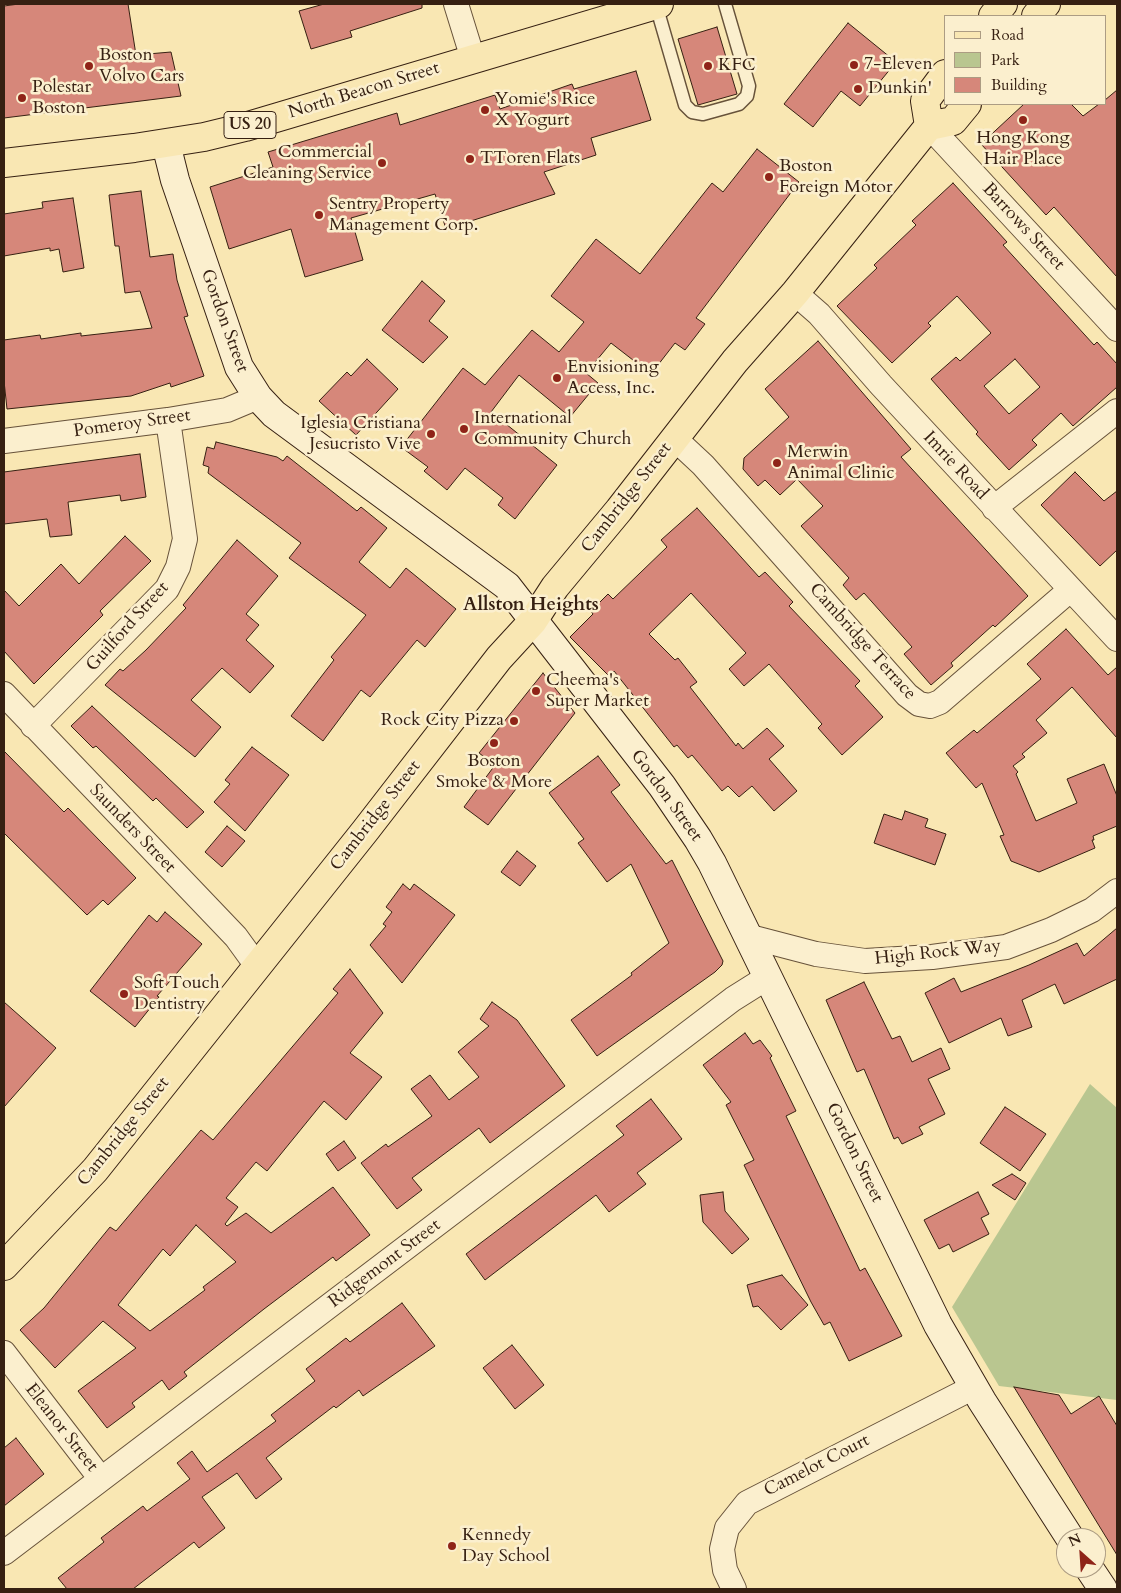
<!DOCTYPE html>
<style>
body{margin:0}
#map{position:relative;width:1121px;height:1593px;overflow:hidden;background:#f9e7b3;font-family:Cardo,serif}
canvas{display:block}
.frame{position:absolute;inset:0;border:5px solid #362012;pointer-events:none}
.legend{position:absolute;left:944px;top:15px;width:162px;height:90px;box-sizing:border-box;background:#fbefce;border:1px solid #ac9c83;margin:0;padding:6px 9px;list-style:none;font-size:15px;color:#362012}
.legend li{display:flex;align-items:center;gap:10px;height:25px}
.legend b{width:25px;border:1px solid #ac9c83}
.north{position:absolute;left:1056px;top:1528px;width:50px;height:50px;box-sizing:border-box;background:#fbefce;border:1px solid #ac9c83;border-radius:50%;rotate:334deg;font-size:14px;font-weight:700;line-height:20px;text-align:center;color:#362012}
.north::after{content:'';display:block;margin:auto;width:18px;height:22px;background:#8f2418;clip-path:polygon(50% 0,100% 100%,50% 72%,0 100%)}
</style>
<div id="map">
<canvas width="1121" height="1593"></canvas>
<div class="frame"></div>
<ul class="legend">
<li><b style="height:6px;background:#f9e7b3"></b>Road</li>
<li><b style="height:14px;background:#b9c690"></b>Park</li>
<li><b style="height:14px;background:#d6877a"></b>Building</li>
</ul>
<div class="north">N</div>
</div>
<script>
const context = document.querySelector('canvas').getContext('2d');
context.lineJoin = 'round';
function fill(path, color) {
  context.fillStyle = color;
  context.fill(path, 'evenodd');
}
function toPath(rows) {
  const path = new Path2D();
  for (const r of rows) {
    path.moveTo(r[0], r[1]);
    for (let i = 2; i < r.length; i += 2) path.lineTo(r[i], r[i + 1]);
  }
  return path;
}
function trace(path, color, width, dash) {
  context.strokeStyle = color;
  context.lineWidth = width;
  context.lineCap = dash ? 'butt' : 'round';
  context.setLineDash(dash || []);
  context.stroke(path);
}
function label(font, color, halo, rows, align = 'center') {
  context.font = font + ' Cardo,serif';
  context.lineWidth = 5;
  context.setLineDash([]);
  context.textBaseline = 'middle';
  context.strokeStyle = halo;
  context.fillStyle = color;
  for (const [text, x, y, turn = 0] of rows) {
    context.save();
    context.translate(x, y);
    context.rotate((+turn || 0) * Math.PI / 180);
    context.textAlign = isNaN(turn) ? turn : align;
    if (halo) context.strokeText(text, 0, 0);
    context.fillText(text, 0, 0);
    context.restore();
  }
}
fill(toPath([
 [1090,1084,1117,1108,1117,1400,999,1386,952,1307]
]), '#b9c690');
const building = toPath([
 [19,4,128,4,136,55,171,52,181,96,4,118,4,6,19,4],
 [324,4,422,4,422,8,350,31,352,37,311,49,299,11,324,4],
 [848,23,896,62,860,106,841,91,813,127,784,104,848,23],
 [717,27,737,94,698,105,678,39,717,27],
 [636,71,651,120,591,138,596,155,544,172,555,194,446,229,435,194,351,218,363,260,305,277,291,229,229,249,210,187,273,167,268,152,397,113,400,125,495,95,500,109,572,84,574,89,636,71],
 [1117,90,1117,277,1054,207,1046,215,981,144,1024,104,1071,104,1083,116,1099,104,1105,104,1105,100,1117,90],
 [757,149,799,182,696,318,705,324,685,350,675,343,651,374,611,343,586,373,598,383,570,417,519,375,491,412,557,465,515,519,498,505,503,498,465,468,447,490,424,471,428,467,401,447,463,368,485,385,532,330,559,352,584,322,551,296,596,239,640,274,712,183,723,192,757,149],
 [953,183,1007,242,1003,245,1094,345,1097,342,1117,364,1117,387,1073,426,1061,413,1032,440,1037,445,1009,470,976,434,978,432,931,379,956,357,960,361,991,333,957,296,928,323,931,326,892,363,837,306,877,268,874,265,916,225,912,221,953,183],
 [1015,359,1040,387,1009,414,984,386,1015,359],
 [141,191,150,257,173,254,177,280,188,316,184,317,204,376,171,387,170,383,131,396,7,409,4,381,4,340,40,335,41,339,81,333,81,336,152,328,140,291,125,293,119,246,115,246,109,195,141,191],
 [73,198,84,268,63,272,59,249,50,251,50,248,4,256,4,214,43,208,42,202,73,198],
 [422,281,445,301,429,321,448,337,423,363,382,330,422,281],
 [818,341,911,449,901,457,1028,596,995,627,993,625,951,663,953,666,931,685,904,654,912,647,864,593,856,600,843,585,849,578,801,526,823,506,797,479,780,495,765,480,758,486,743,469,744,458,789,417,765,389,818,341],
 [367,359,398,389,356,435,319,401,347,372,351,376,367,359],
 [216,442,277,457,283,461,287,456,357,511,361,507,387,528,359,562,390,588,406,568,456,609,425,647,417,640,370,697,361,690,323,741,291,716,334,660,331,657,366,615,289,558,301,543,208,473,209,467,203,465,207,447,214,449,216,442],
 [140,454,146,497,121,501,120,495,68,502,72,535,50,537,47,519,4,524,4,472,140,454],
 [1075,472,1104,501,1117,491,1117,550,1100,566,1041,505,1075,472],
 [697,508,759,577,765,572,793,602,789,606,860,681,855,686,883,717,842,755,818,728,822,724,769,664,744,686,729,669,746,653,691,593,649,634,675,660,678,658,697,682,690,687,736,746,738,743,743,749,767,728,784,746,769,759,797,791,774,811,752,786,739,797,728,786,722,791,692,755,688,758,677,745,674,747,614,671,609,676,570,637,593,614,591,611,608,594,613,599,667,547,661,540,697,508],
 [125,536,151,561,100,611,103,615,34,684,4,651,4,590,19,606,61,564,79,584,125,536],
 [237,540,278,576,246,614,259,625,246,640,274,666,250,693,222,668,191,700,221,727,195,757,105,685,120,669,123,671,146,650,186,608,183,605,237,540],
 [1066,629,1108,675,1117,667,1117,738,1072,687,1036,720,1047,733,1022,754,1025,757,1013,766,1018,772,1016,774,1036,821,1077,803,1067,779,1104,764,1117,796,1117,826,1093,836,1094,840,1092,840,1095,848,1039,872,1011,861,1000,836,1004,835,982,783,976,788,946,753,974,730,977,733,1041,679,1027,664,1066,629],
 [543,673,575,713,488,825,464,807,495,765,479,753,543,673],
 [92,706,204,812,187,828,156,798,153,801,96,746,93,748,71,726,92,706],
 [252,747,289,775,245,831,214,802,230,784,225,780,252,747],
 [4,751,64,812,68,808,136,878,108,905,103,900,87,915,4,833,4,751],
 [598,756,620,785,611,792,666,864,672,860,723,961,722,965,715,972,597,1056,571,1020,632,975,631,973,669,943,631,864,607,882,578,843,584,839,549,793,598,756],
 [905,811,928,819,925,827,946,834,935,865,874,843,884,814,902,820,905,811],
 [227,826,245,841,222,867,205,852,227,826],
 [517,851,536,866,520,886,501,872,517,851],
 [403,884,410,890,414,884,455,915,402,983,370,945,386,926,383,924,392,912,386,907,403,884],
 [165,912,202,944,157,996,159,997,135,1027,90,991,149,915,157,922,165,912],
 [1117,928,1117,979,1064,1004,1055,984,1022,1000,1032,1027,1008,1036,1001,1018,949,1043,925,993,954,978,961,992,1029,965,1077,943,1084,956,1117,928],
 [350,969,383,1013,350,1053,382,1077,346,1120,324,1101,267,1171,256,1162,226,1198,238,1207,225,1224,227,1226,246,1213,271,1233,333,1187,370,1235,336,1261,333,1257,264,1309,184,1372,187,1376,169,1390,162,1380,132,1403,135,1407,107,1428,78,1391,136,1348,103,1321,55,1368,20,1330,44,1308,110,1227,116,1231,201,1130,213,1140,338,993,333,989,350,969],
 [196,1225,236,1262,203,1287,205,1290,150,1331,118,1305,163,1249,170,1256,196,1225],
 [864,982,892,1039,900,1036,912,1062,941,1048,950,1069,928,1079,945,1114,919,1127,923,1134,902,1144,898,1137,894,1139,864,1069,857,1072,826,1000,864,982],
 [4,1002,56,1048,4,1107,4,1002],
 [492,1002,517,1020,565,1086,490,1143,479,1128,412,1178,422,1190,397,1209,361,1163,386,1144,388,1147,432,1116,411,1089,430,1075,449,1100,479,1077,458,1052,489,1026,480,1019,492,1002],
 [745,1033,753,1044,760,1040,772,1056,770,1058,796,1111,786,1116,860,1271,865,1268,902,1336,849,1361,830,1322,824,1325,811,1302,744,1165,754,1160,726,1105,731,1102,703,1065,745,1033],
 [651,1099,682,1139,637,1173,646,1184,609,1212,596,1195,485,1280,466,1254,624,1135,616,1126,651,1099],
 [1005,1107,1046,1134,1020,1171,980,1143,1005,1107],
 [344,1141,356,1158,338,1171,326,1154,344,1141],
 [1012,1174,1026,1183,1015,1200,992,1185,1012,1174],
 [723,1192,725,1211,749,1239,732,1254,703,1222,700,1195,723,1192],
 [978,1192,989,1214,981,1218,989,1234,953,1252,949,1244,939,1249,924,1220,978,1192],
 [782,1275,808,1305,781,1330,758,1306,753,1307,747,1285,782,1275],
 [402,1303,435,1346,363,1396,359,1390,336,1408,334,1406,266,1458,282,1479,256,1499,237,1473,202,1497,225,1528,199,1548,194,1542,133,1589,67,1589,58,1578,104,1542,101,1538,143,1506,147,1511,190,1479,177,1463,192,1451,207,1472,276,1421,271,1415,315,1381,306,1369,346,1338,350,1342,402,1303],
 [512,1345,544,1385,515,1409,483,1368,512,1345],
 [1014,1387,1059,1395,1071,1414,1099,1396,1117,1426,1117,1555,1014,1387],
 [16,1438,44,1474,4,1506,4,1448,16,1438]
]);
fill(building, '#d6877a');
trace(building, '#362012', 1);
const lane = toPath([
 [656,5,685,105,692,112,703,114,739,104,747,96,749,86,725,4]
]);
const street = toPath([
 [456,4,473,59],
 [929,126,1117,329],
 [795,293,819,314,881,385,1117,639],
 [674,438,703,465,907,695,919,704,930,706,940,702,1070,590],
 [4,441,168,420,227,410,258,397],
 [994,508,1117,411],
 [4,694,236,937,257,966],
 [33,726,167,589,178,567,185,539,168,420],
 [747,936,816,954,865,961,932,957,1006,947,1051,930,1092,910,1117,891],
 [4,1353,101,1479],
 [4,1553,733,999,768,977],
 [734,1589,725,1570,722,1549,727,1528,747,1503,974,1387]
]);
const secondary = toPath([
 [166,144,175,180,239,367,258,397,274,414,507,586,662,786,698,839,712,863,938,1325,982,1401,1070,1538],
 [1089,1568,1103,1589]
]);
const primary = toPath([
 [993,16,1003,4],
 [1036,16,1046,4],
 [929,126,925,101,945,74],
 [4,163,134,148,204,137,245,127,659,4],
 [4,1266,95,1170,365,831,499,658,533,621,555,587,619,510,735,361,795,293,929,126,953,121,967,104]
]);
trace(lane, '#67523a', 15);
trace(street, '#67523a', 26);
trace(secondary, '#362012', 30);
trace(primary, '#362012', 30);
trace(lane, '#fbefce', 12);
trace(street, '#fbefce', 24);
trace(secondary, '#fbefce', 28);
trace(primary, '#f9e7b3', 28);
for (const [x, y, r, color] of [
 [854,65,5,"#8f2418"],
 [89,66,5,"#8f2418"],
 [708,66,5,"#8f2418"],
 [858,89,5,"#8f2418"],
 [22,98,5,"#8f2418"],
 [485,110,5,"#8f2418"],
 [1023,120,5,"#8f2418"],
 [470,159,5,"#8f2418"],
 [382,163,5,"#8f2418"],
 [769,177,5,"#8f2418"],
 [319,215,5,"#8f2418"],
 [557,378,5,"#8f2418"],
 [464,429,5,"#8f2418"],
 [431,434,5,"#8f2418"],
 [777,463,5,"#8f2418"],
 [536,691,5,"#8f2418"],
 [514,721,5,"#8f2418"],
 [494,743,5,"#8f2418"],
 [124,994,5,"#8f2418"],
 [452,1546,5,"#8f2418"]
]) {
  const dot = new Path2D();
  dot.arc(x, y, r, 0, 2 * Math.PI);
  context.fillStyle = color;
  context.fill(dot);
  trace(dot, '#fbefce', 2);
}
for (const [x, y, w] of [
 [250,125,52]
]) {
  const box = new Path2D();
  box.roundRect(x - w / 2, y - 13.5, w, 27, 4);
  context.fillStyle = '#fbefce';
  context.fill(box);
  trace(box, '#362012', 1);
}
label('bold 16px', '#362012', null, [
 ["US 20",250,125]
]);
label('18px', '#362012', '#fbefce', [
 ["Boston",99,56],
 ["Volvo Cars",99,77],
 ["7-Eleven",864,65],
 ["KFC",718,66],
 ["Polestar",32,88],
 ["Boston",32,109],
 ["Dunkin'",868,89],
 ["Yomie's Rice",495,100],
 ["X Yogurt",495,121],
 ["Hong Kong",1023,139,"center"],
 ["Hair Place",1023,160,"center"],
 ["Commercial",372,153,"right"],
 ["Cleaning Service",372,174,"right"],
 ["TToren Flats",480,159],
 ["Boston",779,167],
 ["Foreign Motor",779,188],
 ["Sentry Property",329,205],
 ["Management Corp.",329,226],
 ["Envisioning",567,368],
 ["Access, Inc.",567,389],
 ["International",474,419],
 ["Community Church",474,440],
 ["Iglesia Cristiana",421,424,"right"],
 ["Jesucristo Vive",421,445,"right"],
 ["Merwin",787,453],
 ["Animal Clinic",787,474],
 ["Cheema's",546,681],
 ["Super Market",546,702],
 ["Rock City Pizza",504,721,"right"],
 ["Boston",494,762,"center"],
 ["Smoke & More",494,783,"center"],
 ["Soft Touch",134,984],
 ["Dentistry",134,1005],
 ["Kennedy",462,1536],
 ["Day School",462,1557]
], 'left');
label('18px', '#362012', '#fbefce', [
 ["North Beacon Street",364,91,-17],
 ["Barrows Street",1023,227,47],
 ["Gordon Street",224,321,70],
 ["Pomeroy Street",132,424,-8],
 ["Imrie Road",955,466,47],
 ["Cambridge Street",627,498,-52],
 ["Guilford Street",128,627,-48],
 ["Cambridge Terrace",862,642,48],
 ["Gordon Street",666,796,54],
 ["Cambridge Street",376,816,-52],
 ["Saunders Street",132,829,46],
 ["High Rock Way",938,953,-6],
 ["Cambridge Street",124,1132,-51],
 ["Gordon Street",854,1153,64],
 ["Ridgemont Street",385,1264,-37],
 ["Eleanor Street",61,1428,52],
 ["Camelot Court",817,1466,-27]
]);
label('bold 19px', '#362012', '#fbefce', [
 ["Allston Heights",531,606]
]);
</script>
